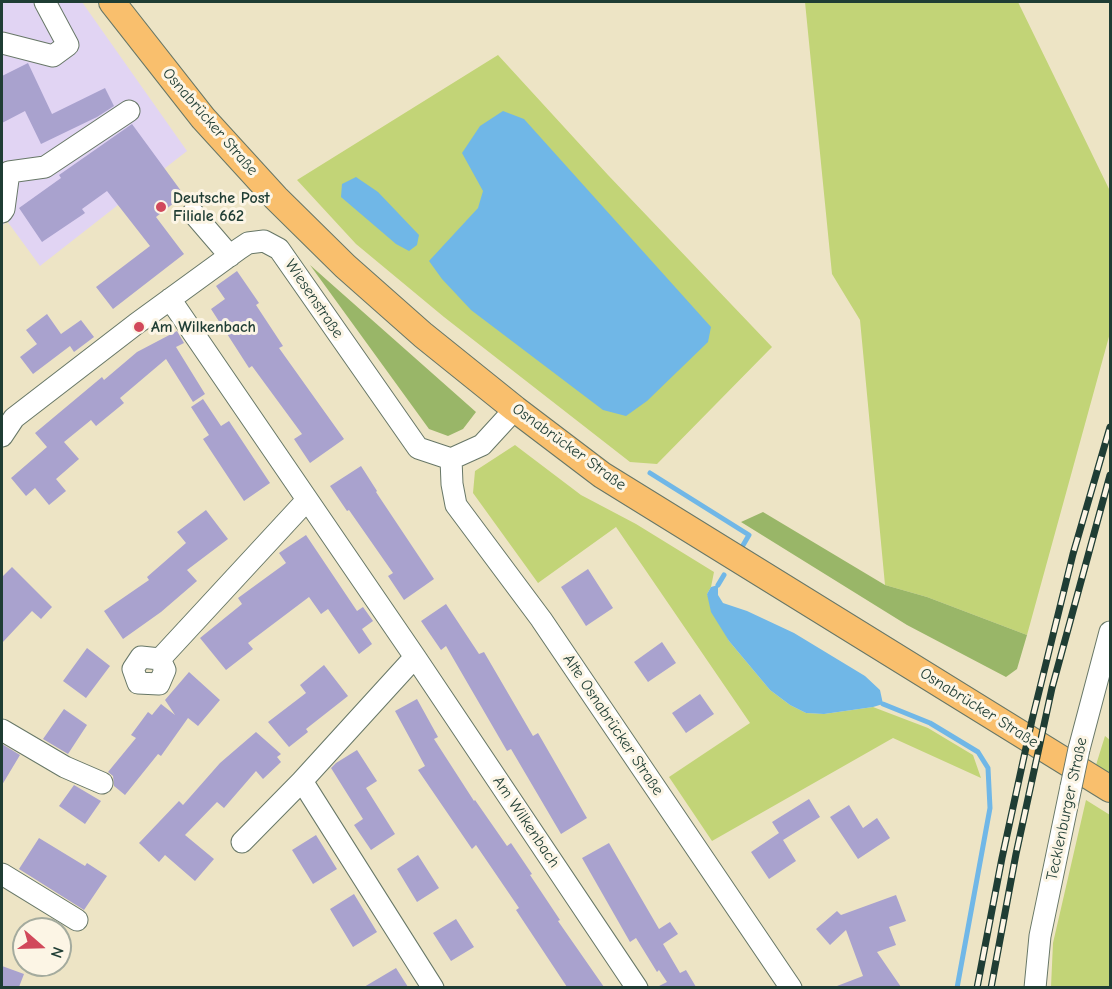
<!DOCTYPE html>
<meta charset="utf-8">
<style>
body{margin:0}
#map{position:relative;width:1112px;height:989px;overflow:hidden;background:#ede4c5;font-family:"Comic Neue",sans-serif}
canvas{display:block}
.frame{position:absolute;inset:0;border:3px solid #1f3d34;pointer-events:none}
.north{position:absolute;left:12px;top:917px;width:60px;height:60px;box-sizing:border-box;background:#fcf5e5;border:2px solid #a4ab9e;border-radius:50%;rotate:110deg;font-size:16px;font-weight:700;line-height:24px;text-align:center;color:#1f3d34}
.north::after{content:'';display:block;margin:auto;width:21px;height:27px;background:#d1495b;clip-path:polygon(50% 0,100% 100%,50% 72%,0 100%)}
</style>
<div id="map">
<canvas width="1112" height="989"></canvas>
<div class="frame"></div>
<div class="north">N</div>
</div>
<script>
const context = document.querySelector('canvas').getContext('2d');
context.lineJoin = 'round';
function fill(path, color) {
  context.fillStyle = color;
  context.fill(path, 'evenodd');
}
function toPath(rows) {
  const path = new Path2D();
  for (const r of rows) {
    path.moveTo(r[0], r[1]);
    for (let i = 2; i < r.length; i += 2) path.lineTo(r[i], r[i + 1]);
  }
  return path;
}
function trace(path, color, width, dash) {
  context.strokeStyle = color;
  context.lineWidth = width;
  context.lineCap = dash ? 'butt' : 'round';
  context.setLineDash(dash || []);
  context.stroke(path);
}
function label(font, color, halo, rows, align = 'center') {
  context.font = font + ' "Comic Neue",sans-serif';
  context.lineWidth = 6;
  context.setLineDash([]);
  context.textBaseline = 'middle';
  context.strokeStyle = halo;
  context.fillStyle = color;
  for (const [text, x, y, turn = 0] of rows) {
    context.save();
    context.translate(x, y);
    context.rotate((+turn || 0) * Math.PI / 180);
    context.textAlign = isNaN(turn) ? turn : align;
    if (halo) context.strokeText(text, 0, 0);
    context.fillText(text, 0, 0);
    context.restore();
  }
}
fill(toPath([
 [2,2,82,2,187,151,40,266,7,221,2,226]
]), '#e1d4f3');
fill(toPath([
 [805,2,1018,2,1110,191,1110,333,1027,635,927,597,885,585,860,320,832,274],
 [498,55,608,175,772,347,657,464,630,462,444,317,356,244,297,180],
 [515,445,581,495,636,524,714,572,711,587,707,594,729,641,770,690,790,705,806,713,824,714,873,707,928,728,973,755,981,778,893,738,712,841,669,777,750,723,616,527,538,583,473,493,475,471],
 [1105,736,1110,740,1110,774,1096,765],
 [1086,800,1110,815,1110,987,1051,987,1053,943]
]), '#c2d477');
fill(toPath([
 [310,265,476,412,463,429,448,436,429,429],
 [763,512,885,585,927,597,1027,635,1017,669,1006,677,907,625,741,522]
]), '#99b668');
fill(toPath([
 [503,111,524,119,711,327,708,342,647,401,626,416,603,410,471,310,442,279,429,261,478,208,483,191,462,153,480,126],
 [356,177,378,192,419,235,417,245,409,251,396,244,341,197,342,184],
 [718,585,718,595,723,603,747,611,794,633,865,676,880,690,883,704,873,707,824,714,806,713,790,705,770,690,729,641,711,612,707,594,711,587]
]), '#70b7e7');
trace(toPath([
 [650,473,749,535,742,547],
 [718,585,724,575],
 [883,704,930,723,978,752,988,768,990,808,957,988]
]), '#70b7e7', 5);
fill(toPath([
 [28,63,52,114,105,88,114,106,97,117,41,144,25,111,2,123,2,76],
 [132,124,184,195,156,217,184,254,113,309,96,287,150,246,107,191,82,209,85,213,42,242,19,208,61,178,59,175],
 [237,271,259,303,256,305,283,346,279,348,344,439,310,463,294,439,302,434,252,366,249,368,211,309,225,299,216,286],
 [47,314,61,334,81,320,94,337,74,352,70,346,33,374,20,357,37,344,26,330],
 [177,331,184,343,176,347,205,394,193,402,166,359,120,398,124,403,96,426,91,420,64,442,79,459,56,479,66,491,49,505,35,488,26,496,11,478,47,447,35,433,102,377,104,380,137,352],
 [203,399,221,426,229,421,270,483,244,501,203,439,209,435,191,407],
 [361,466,377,491,376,492,434,579,404,600,388,576,393,573,349,510,347,511,330,486],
 [206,510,228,539,187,570,197,581,161,612,123,639,104,611,149,580,147,577,186,543,177,532],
 [306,535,357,611,363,607,373,621,362,629,372,644,359,654,328,609,321,614,309,597,248,643,253,649,226,670,200,638,242,604,238,598,286,563,279,553],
 [12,567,52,607,41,619,32,611,2,643,2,577],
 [588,569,613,608,586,626,561,587],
 [446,604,479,654,484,652,533,736,538,733,587,818,561,834,511,749,507,751,446,646,441,650,421,621],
 [662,642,676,663,648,682,634,662],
 [87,648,110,666,86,698,63,681],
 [324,665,348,696,306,729,308,732,289,747,268,722,306,693,300,685],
 [189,672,220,700,198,726,188,718,161,756,158,754,125,795,114,786,113,776,108,772,136,738,131,735,148,712,152,715,161,704,175,715,165,700],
 [700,694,714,714,686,733,672,713],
 [417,699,438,737,434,739,474,801,475,800,507,846,511,843,532,874,530,875,560,920,558,921,604,987,567,987,516,910,519,908,476,845,472,849,418,770,425,766,395,711],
 [64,709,87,725,68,754,43,739],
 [256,732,281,754,277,757,281,762,263,779,256,771,224,808,217,802,185,835,214,859,195,881,165,855,159,862,139,843,179,801,183,805,220,763],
 [2,744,20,755,2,785],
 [357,750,377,781,366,788,395,834,371,850,354,825,363,819,331,768,336,763],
 [74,785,101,801,85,824,59,806],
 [809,799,820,817,783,840,796,861,769,879,751,852,779,833,772,822],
 [849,805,863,828,877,818,890,838,858,859,830,817],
 [316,835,337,869,313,884,292,850],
 [39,838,85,866,87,863,107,876,84,910,19,869],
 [609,843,659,929,670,922,678,934,663,944,680,973,686,970,696,987,657,987,667,982,659,970,657,972,636,938,630,942,582,858],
 [418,855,439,888,417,902,397,869],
 [354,894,377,932,353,947,330,909],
 [896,895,906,921,889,927,896,945,877,952,901,987,837,987,837,986,863,976,846,930,830,945,816,929,837,911,841,915],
 [456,919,474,947,451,961,433,933],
 [2,966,24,974,19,987,2,987],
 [396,968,408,987,364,987]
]), '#a9a2ce');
const minor = toPath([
 [2,43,53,56,68,45,45,2],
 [2,212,4,209,9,172,45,167,129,111],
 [193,213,230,256],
 [170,299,415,657,637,988],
 [2,436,14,418,136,324,239,249,248,243,264,241,279,249,418,448,451,459,482,445,515,409],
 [451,459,452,484,456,505,541,619,791,988],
 [415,657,302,781,433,988],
 [160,659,165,670,159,684,138,683,133,669,141,657,160,659,307,500],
 [2,730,65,767,102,783],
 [1079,749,1110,632],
 [242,842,302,781],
 [2,874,77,920],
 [1035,988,1040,936,1071,787]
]);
const major = toPath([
 [112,2,203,118,276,198,345,266,423,335,515,409,602,475,1110,789]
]);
trace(minor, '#677767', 23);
trace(major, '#677767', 28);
trace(minor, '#fff', 21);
trace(major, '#f9bf6d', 26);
const rail = toPath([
 [977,988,1002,858,1032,720,1073,554,1110,427],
 [991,988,1016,854,1052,688,1110,475]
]);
trace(rail, '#1f3d34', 7);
trace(rail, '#fcf5e5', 4.5, [14]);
const minorBridge = toPath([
 [1071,787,1079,749]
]);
trace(minorBridge, '#677767', 23, []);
trace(minorBridge, '#fff', 21);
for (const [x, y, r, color] of [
 [161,207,6,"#d1495b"],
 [139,327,6,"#d1495b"]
]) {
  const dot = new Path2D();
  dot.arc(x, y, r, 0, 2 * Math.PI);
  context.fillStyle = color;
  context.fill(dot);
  trace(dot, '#fcf5e5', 2);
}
label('16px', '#1f3d34', '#fcf5e5', [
 ["Osnabrücker Straße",210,122,49],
 ["Wiesenstraße",314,299,56],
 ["Osnabrücker Straße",569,447,36],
 ["Osnabrücker Straße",979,708,32],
 ["Alte Osnabrücker Straße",613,725,56],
 ["Tecklenburger Straße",1067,809,-78],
 ["Am Wilkenbach",526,822,56]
]);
label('bold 16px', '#1f3d34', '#fcf5e5', [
 ["Deutsche Post",173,198],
 ["Filiale 662",173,216],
 ["Am Wilkenbach",151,327]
], 'left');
</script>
